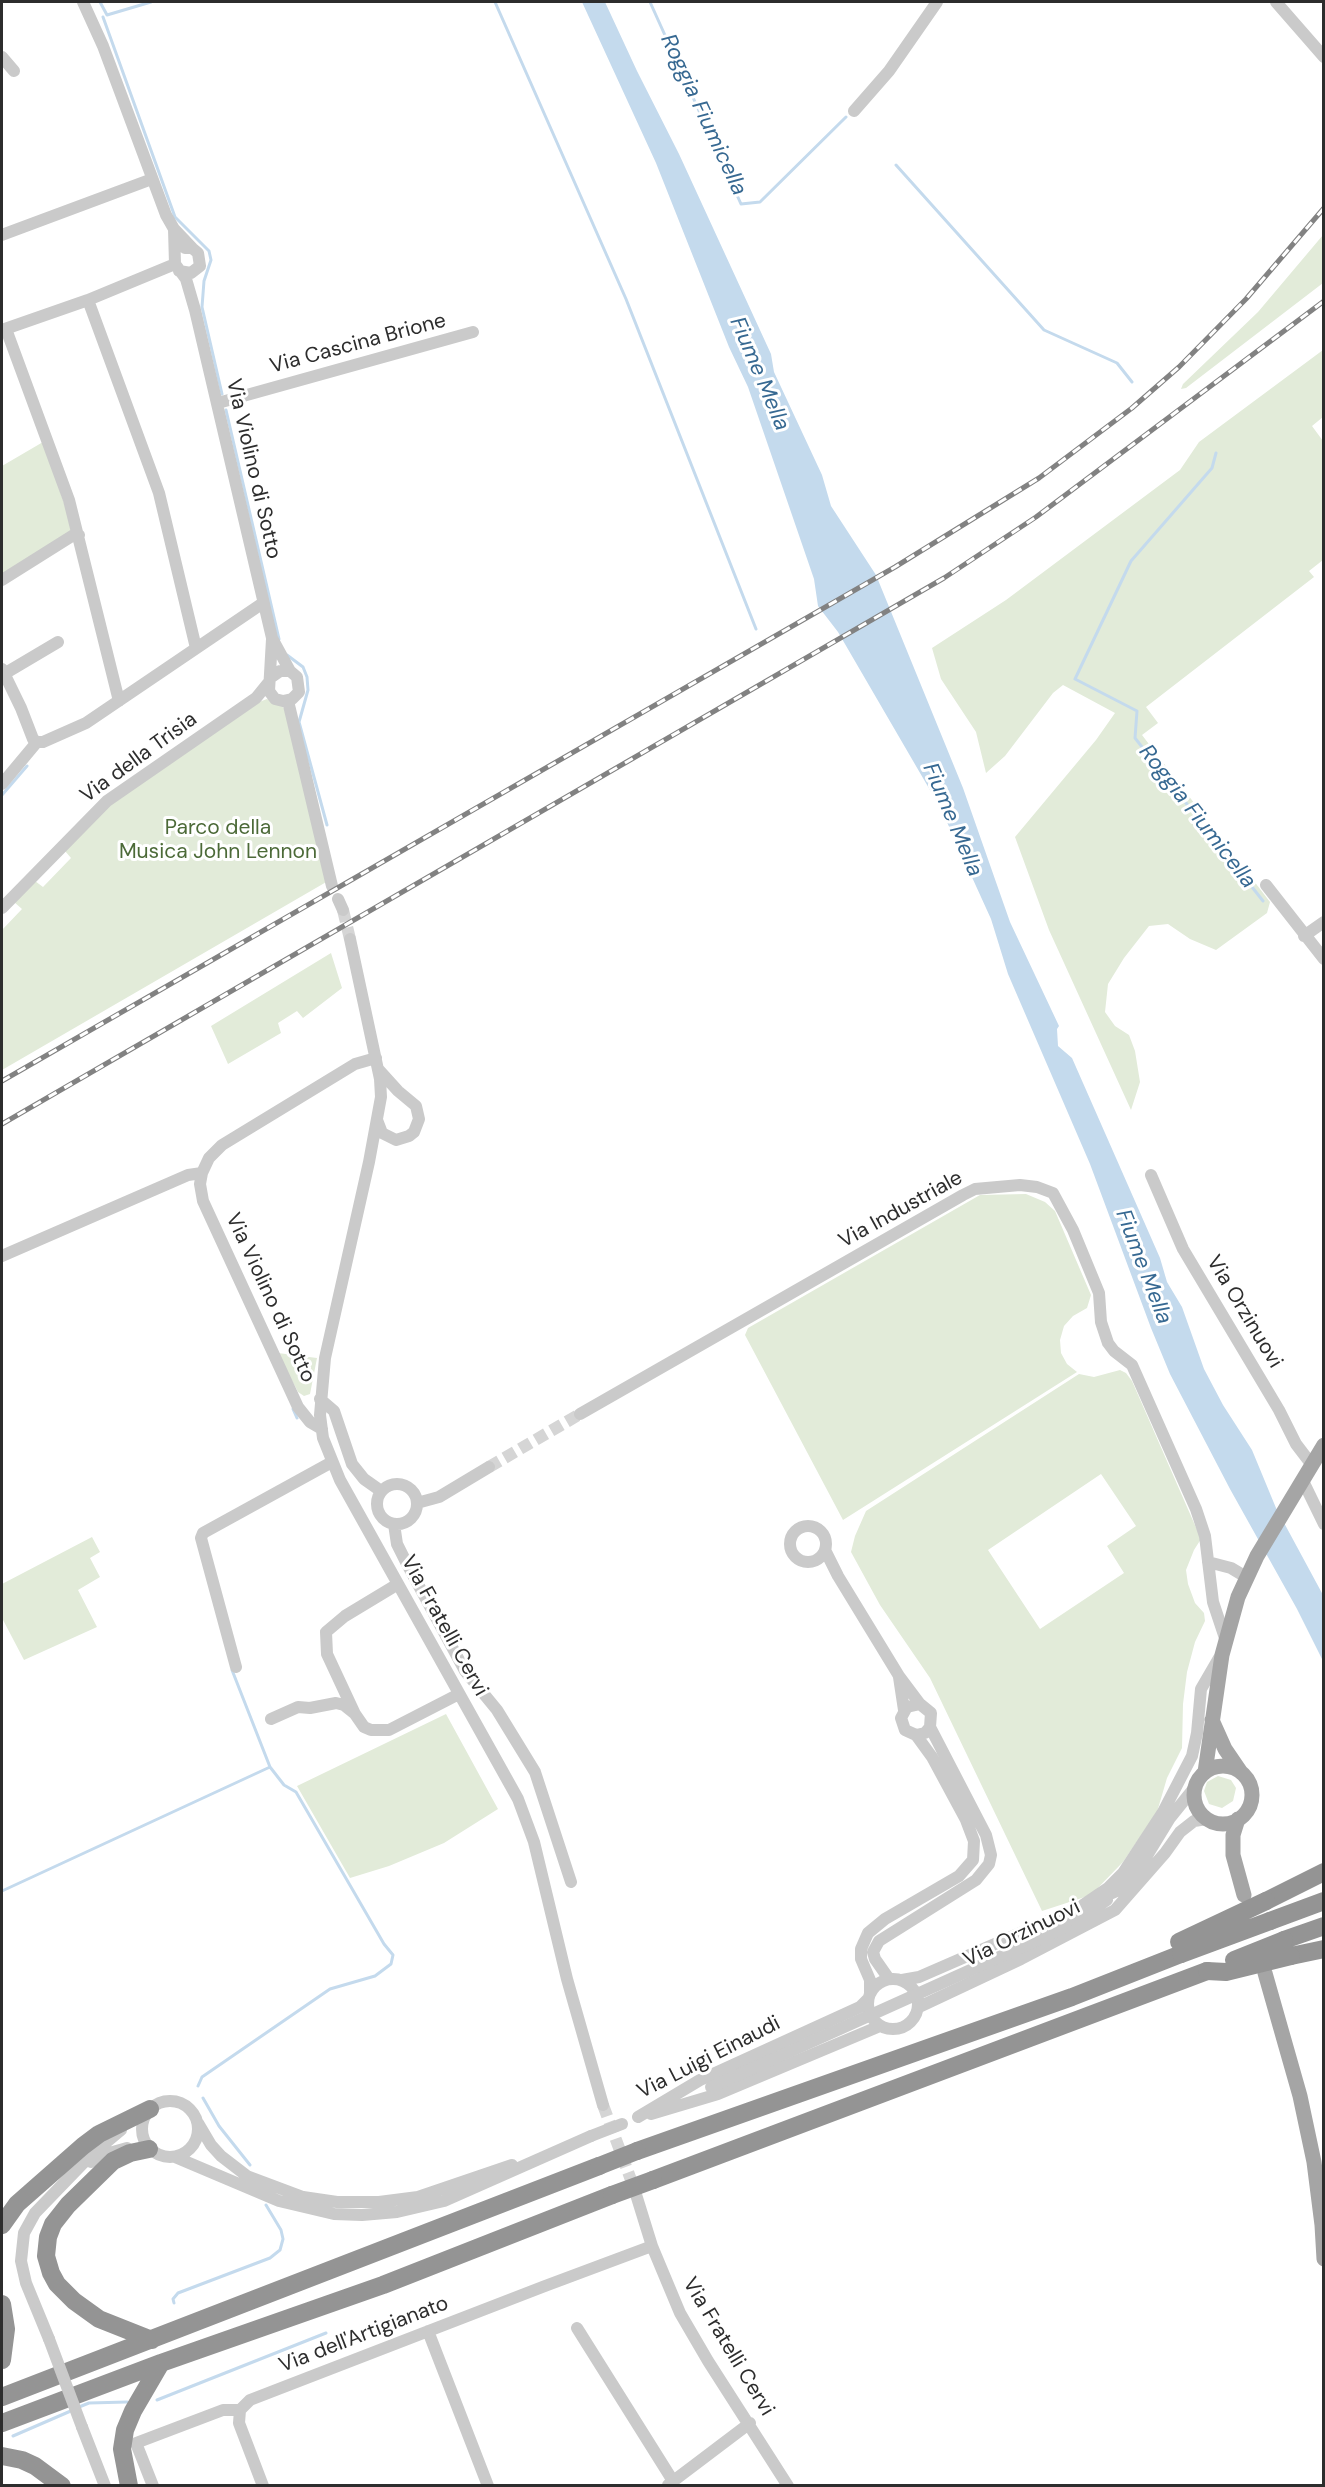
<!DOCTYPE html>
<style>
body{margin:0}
#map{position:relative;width:1325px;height:2487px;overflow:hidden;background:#fff;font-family:"DM Sans",sans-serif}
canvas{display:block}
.frame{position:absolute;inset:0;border:3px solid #2d2d2d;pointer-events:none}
</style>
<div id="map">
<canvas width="1325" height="2487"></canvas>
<div class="frame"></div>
</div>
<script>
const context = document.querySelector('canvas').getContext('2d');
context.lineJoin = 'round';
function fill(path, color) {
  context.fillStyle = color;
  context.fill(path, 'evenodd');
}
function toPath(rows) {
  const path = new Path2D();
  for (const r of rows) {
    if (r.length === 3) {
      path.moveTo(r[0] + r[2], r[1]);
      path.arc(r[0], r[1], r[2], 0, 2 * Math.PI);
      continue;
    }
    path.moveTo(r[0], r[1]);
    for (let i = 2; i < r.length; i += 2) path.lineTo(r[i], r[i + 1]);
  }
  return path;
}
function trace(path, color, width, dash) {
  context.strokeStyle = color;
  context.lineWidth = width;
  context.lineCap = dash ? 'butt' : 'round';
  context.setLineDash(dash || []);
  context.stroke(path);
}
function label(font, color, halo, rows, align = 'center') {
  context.font = font + ' "DM Sans",sans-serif';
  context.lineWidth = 6;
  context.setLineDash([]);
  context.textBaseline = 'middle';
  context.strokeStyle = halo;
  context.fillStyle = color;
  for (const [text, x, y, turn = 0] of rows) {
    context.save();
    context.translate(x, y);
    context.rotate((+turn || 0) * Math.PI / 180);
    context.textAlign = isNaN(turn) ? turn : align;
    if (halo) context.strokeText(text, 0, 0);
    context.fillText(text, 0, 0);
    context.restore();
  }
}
fill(toPath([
 [1323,235,1323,283,1186,388,1181,389,1183,384,1258,312],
 [1323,350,1323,417,1312,426,1323,441,1323,560,1309,571,1314,577,1146,707,1158,723,1142,735,1270,902,1267,913,1216,950,1190,939,1168,924,1149,926,1124,958,1108,984,1105,1012,1115,1026,1129,1035,1135,1051,1140,1082,1131,1110,1049,930,1015,837,1096,740,1115,713,1063,685,1053,693,1005,756,986,773,976,732,941,679,932,648,1006,600,1180,470,1199,442],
 [43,442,74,532,2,576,2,466],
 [267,699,281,705,286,711,328,881,2,1070,2,930,22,909,14,902,35,881,43,887,71,858,65,851,110,805,259,702],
 [331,953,342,988,303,1018,297,1011,278,1023,281,1033,228,1064,211,1026],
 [1026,1194,1045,1202,1055,1211,1091,1295,1087,1308,1073,1316,1064,1326,1060,1340,1061,1353,1067,1364,1077,1372,843,1520,745,1335,748,1328,980,1195],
 [278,1353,317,1358,310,1394,304,1396,298,1392],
 [1120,1370,1126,1373,1132,1381,1201,1539,1194,1550,1186,1570,1188,1584,1195,1603,1204,1613,1205,1621,1195,1642,1187,1672,1183,1704,1182,1748,1167,1778,1157,1812,1123,1862,1091,1895,1042,1911,930,1678,880,1605,851,1552,855,1536,866,1511,1079,1374,1094,1377],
 [1101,1474,1136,1526,1107,1546,1124,1573,1040,1629,988,1550],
 [92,1537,100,1552,90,1558,100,1577,78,1590,97,1627,24,1660,2,1618,2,1584],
 [446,1714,498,1809,444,1843,389,1866,350,1878,297,1786],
 [1218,1776,1231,1780,1236,1788,1233,1801,1222,1808,1209,1804,1204,1791,1207,1782]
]), '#e2ebd9');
fill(toPath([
 [582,2,605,2,637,71,679,154,771,354,774,372,822,475,831,506,876,575,963,788,1010,922,1059,1026,1057,1029,1058,1046,1072,1058,1160,1258,1167,1282,1182,1307,1204,1369,1223,1405,1252,1450,1276,1508,1323,1595,1323,1661,1297,1609,1230,1489,1170,1374,1151,1328,1090,1164,1008,974,991,919,941,809,838,632,818,606,814,579,748,387,729,347,656,163]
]), '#c4daed');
trace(toPath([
 [100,2,107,15,151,2],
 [495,2,626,299,756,629],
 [650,2,741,204,760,202,846,117],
 [103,17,175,217,209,251,211,260,204,281,202,307,222,394],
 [896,165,1044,330,1117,363,1132,382],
 [226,410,279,639],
 [1216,453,1212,468,1131,561,1075,679,1137,711,1135,738,1263,901],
 [287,655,303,667,307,677,308,690,299,722,327,825],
 [2,795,27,766],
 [293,1409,297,1418],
 [2,1891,270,1767],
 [198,2086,202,2077,330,1989,375,1976,391,1964,393,1955,384,1944,296,1792,284,1785,270,1767,232,1670],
 [203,2098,219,2126,250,2165],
 [174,2303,173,2299,178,2293,270,2258,280,2250,283,2239,281,2230,266,2205],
 [157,2400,326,2333],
 [79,2407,89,2403,127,2402],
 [13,2436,73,2410]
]), '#c4daed', 3);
trace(toPath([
 [343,910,350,939],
 [489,1467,580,1414],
 [603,2105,634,2188]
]), '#d5d5d5', 12, [12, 6]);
trace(toPath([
 [83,2,103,46,166,215,174,229,192,248],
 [1276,2,1324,57],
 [2,57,14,71],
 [854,111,889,71,937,2],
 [174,229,175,264,186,279,195,310,272,638,290,671],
 [2,235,152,179],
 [179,271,191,273,200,266,198,253,192,248,185,248],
 [88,300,159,493,196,648],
 [6,329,69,500,119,701],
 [2,330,88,300,175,264],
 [218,403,473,332],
 [2,580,72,536,79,535],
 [2,669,21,708,33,739,37,742,2,784],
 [4,674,58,642],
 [270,678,280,671,290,671,297,677,299,692,292,699,283,701,275,699,269,691,272,639],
 [288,701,332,886],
 [37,742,43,742,86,723,263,603],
 [1266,885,1324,959],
 [338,899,343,910],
 [2,908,107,801,256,698,269,682],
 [1304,936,1324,922],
 [350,939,380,1079,381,1097,369,1162,325,1358,320,1415,323,1438,340,1480,518,1799,534,1842,567,1979,603,2105],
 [377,1120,382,1133,396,1140,409,1136,414,1132,419,1119,416,1106,398,1091,379,1070],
 [1151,1175,1183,1249,1279,1410,1296,1444,1312,1465],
 [2,1256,188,1175,202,1173],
 [320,1399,334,1411,352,1464,364,1479,381,1491],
 [580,1414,963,1195,975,1189,1020,1185,1037,1187,1053,1193,1073,1230,1099,1293,1101,1322,1108,1343,1114,1351,1132,1365,1196,1509,1205,1536,1213,1602,1225,1638],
 [322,1429,310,1422,298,1407,203,1201,200,1184,202,1173,209,1158,222,1145,355,1064,376,1058],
 [1303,1481,1324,1524],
 [397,1504,20],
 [417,1503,439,1497,489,1467],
 [394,1524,397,1544,407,1564,465,1671,497,1710,535,1772,571,1882],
 [808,1544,18],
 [825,1550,838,1576,899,1676,920,1704,931,1713,930,1727,925,1733,916,1735,905,1730,901,1718,907,1707,920,1704],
 [1208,1562,1231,1568,1246,1577],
 [398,1584,345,1616,326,1632,327,1654,355,1714,364,1727,371,1730,389,1730,459,1694],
 [236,1667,201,1538,203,1533,332,1462],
 [899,1677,904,1710],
 [271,1719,298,1707,310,1708,336,1703,344,1705,354,1713],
 [1120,1888,1145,1859,1170,1818,1195,1787],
 [1083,1905,1108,1888,1123,1873,1163,1812,1192,1756,1197,1733,1201,1689,1219,1658],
 [1066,1927,1107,1900],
 [893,2004,25],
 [889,1979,875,1959,873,1952,879,1941,976,1880,989,1864,991,1855,986,1835,930,1727],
 [902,1980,919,1977,1119,1890],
 [870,1993,870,1980,861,1959,861,1949,868,1933,885,1919,959,1876,973,1860,974,1841,966,1820,932,1757,916,1735],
 [919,2007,1021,1959,1115,1910,1165,1853,1180,1832,1194,1821,1207,1819],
 [170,2129,28],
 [651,2114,718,2094,880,2026],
 [638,2117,700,2080,860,2007,868,1999],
 [198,2123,211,2145,221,2156,247,2176,303,2197,337,2202,379,2202,418,2197,512,2165],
 [175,2157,279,2201,334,2214,362,2215,397,2212,444,2201,591,2136],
 [91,2162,102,2155,127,2148],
 [634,2188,652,2246,680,2313,708,2361,788,2486],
 [577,2328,673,2481],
 [428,2331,488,2486],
 [49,2339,26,2283,21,2261,24,2233,35,2213,90,2156,121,2130],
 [240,2410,250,2400,545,2286,652,2246],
 [240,2410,239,2423,263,2486],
 [82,2427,105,2486],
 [668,2485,750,2423],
 [153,2486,136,2443,223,2410,240,2410]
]), '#cacaca', 12);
trace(toPath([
 [1212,1720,1225,1749,1240,1771],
 [1223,1795,29],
 [1205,1772,1222,1655,1238,1597,1257,1556,1324,1445],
 [1238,1819,1233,1835,1233,1855,1244,1895],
 [1265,1973,1300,2096,1314,2162,1322,2225,1324,2259]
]), '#a5a5a5', 15);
trace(toPath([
 [1266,1901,1324,1872],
 [1270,1921,1324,1901],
 [1284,1940,1324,1926],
 [1291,1956,1324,1949],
 [149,2149,130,2153,113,2161,68,2205,53,2224,48,2237,46,2256,51,2273,57,2284,74,2301,99,2319,152,2340],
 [637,2151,1072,1997,1181,1954],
 [653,2180,1207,1971],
 [2,2225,17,2204,83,2146,99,2134,150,2109],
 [2,2304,6,2329,2,2360],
 [2,2397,599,2166],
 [2,2423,161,2363,383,2285,612,2195],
 [2,2456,22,2460,35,2466,62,2486],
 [129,2486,122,2449,125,2430,133,2411,161,2363]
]), '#949494', 18);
const rail = toPath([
 [2,1081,895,567,1039,478,1132,408,1179,367,1246,299,1324,208],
 [2,1124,944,578,1036,517,1324,301]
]);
trace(rail, '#828282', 5);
trace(rail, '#fff', 3, [9]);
trace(toPath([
 [711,2087,1066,1927],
 [591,2136,622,2124],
 [49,2339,82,2427]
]), '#cacaca', 12);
trace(toPath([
 [1179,1942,1266,1901],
 [1181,1954,1270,1921],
 [1234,1960,1284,1940],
 [1207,1971,1226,1972,1291,1956],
 [599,2166,637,2151],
 [612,2195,653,2180]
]), '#949494', 18);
label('21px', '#2d2d2d', '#fff', [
 ["Via Cascina Brione",358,344,-15],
 ["Via Violino di Sotto",253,469,77],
 ["Via della Trisia",139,758,-36],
 ["Via Industriale",901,1210,-29],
 ["Via Violino di Sotto",270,1298,65],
 ["Via Orzinuovi",1244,1312,59],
 ["Via Fratelli Cervi",444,1626,61],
 ["Via Orzinuovi",1022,1934,-26],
 ["Via Luigi Einaudi",709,2058,-27],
 ["Via dell'Artigianato",364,2335,-21],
 ["Via Fratelli Cervi",728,2347,59]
]);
label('21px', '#4c6a38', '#fff', [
 ["Parco della",218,828],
 ["Musica John Lennon",218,852]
]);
label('italic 22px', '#376992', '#fff', [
 ["Roggia Fiumicella",703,115,65],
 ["Fiume Mella",759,374,67],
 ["Roggia Fiumicella",1197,817,52],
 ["Fiume Mella",952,820,67],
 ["Fiume Mella",1143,1267,69]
]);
</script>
